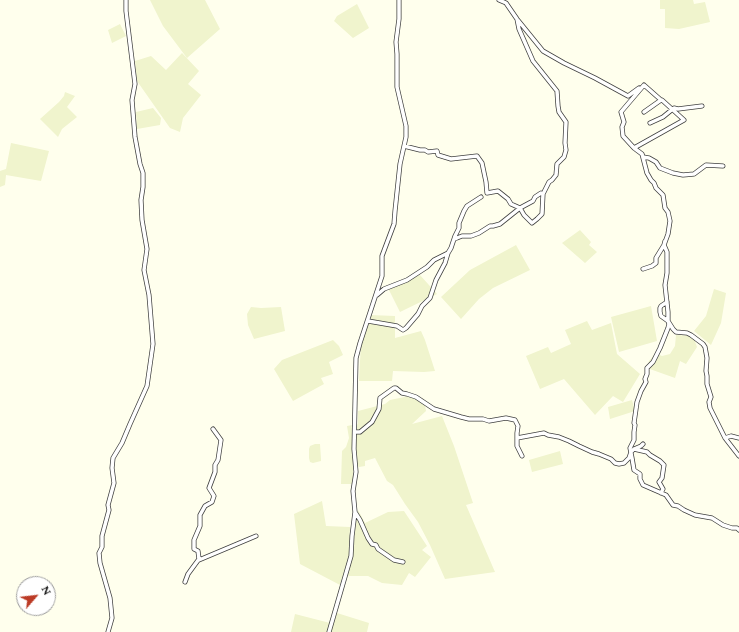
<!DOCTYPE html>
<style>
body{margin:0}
#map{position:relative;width:739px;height:632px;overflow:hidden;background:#ffffed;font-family:Spectral,serif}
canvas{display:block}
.north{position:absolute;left:16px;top:576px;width:40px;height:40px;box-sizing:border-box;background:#fff;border:1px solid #9e9e9e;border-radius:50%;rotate:62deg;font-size:11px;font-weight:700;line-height:16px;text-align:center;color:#0d0d0d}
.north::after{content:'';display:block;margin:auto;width:14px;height:18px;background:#bc3b26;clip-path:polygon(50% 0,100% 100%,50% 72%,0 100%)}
</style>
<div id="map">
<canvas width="739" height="632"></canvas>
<div class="north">N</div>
</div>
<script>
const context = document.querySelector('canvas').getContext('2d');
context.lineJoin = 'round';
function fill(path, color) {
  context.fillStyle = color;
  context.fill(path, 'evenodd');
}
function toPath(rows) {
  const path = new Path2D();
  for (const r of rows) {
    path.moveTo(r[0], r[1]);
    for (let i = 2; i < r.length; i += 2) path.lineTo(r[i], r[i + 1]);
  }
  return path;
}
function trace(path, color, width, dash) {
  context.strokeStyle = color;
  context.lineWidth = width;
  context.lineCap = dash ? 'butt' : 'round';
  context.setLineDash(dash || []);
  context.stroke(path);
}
fill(toPath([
 [150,0,205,0,220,29,187,58,163,26],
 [660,0,693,0,694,4,705,2,710,22,679,29,665,28,665,9,660,9],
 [357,4,369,28,353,38,334,21,337,16],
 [120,24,126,36,112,43,108,30],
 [182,53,199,71,188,84,201,95,183,118,180,132,170,128,137,81,135,61,151,56,166,70],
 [65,92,75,96,67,107,77,117,62,129,58,137,40,119,59,102,64,96],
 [153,108,161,118,160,125,137,129,136,112],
 [11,143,49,151,41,181,6,175,5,185,0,187,0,171,6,169],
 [580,230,591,242,589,245,597,252,585,263,562,243],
 [516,245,530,270,493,288,479,299,461,319,441,297,470,270],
 [420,275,437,294,400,312,388,288],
 [714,289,726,293,721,323,711,345,694,331,706,316],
 [651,306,657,341,619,352,611,317],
 [251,307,261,308,281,307,285,331,254,339,248,325,247,314],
 [370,315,395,316,395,338,421,331,425,340,435,371,424,372,393,371,392,381,359,381,361,342],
 [587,321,592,330,611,323,617,354,640,374,623,402,613,396,595,415,564,379,540,389,526,356,548,347,551,353,571,344,565,330],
 [676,335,693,336,697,347,686,364,680,361,675,378,647,368,649,361,656,353,662,356,670,354,675,346],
 [333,340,339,346,343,355,329,362,333,374,321,378,324,384,293,401,274,369,282,360],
 [414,395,424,399,426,411,412,424,442,416,454,446,473,503,466,505,495,572,445,579,430,545,418,522,405,504,393,485,387,481,375,458,365,461,365,466,353,468,353,484,341,484,342,451,346,447,349,438,347,426,358,424,358,411,385,404,390,400],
 [632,400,635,411,610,419,608,407],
 [315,444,320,444,321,459,321,461,313,463,310,462,309,458,309,449,310,446],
 [560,451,563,464,532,472,529,460],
 [322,501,326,526,350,527,349,555,340,585,300,564,294,514],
 [358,510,365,523,388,512,404,511,427,546,422,550,431,557,415,577,409,573,402,585,382,583,368,576,347,576,352,560,356,519],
 [337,613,369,623,367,632,330,632],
 [295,614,330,623,327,632,291,632]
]), '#f0f4cd');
const minor = toPath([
 [499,0,506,3,517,19,543,51,564,63,595,78,628,96,639,88],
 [650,123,663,117,674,108,678,109,702,106],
 [404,146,420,150,425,150,428,152,437,151,438,155,451,159,477,156,482,163,486,182,487,193,498,191,508,199,511,204,520,208,533,201,535,197,541,193,543,194],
 [634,148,684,120,662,100,661,100,644,112],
 [643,157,649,158,656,162,660,168,673,173,683,175,694,174,706,165,723,166],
 [454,239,455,236,459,228,459,223,464,211,467,206,481,197],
 [665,241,664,245,667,252,667,273,665,285,668,312,668,321,673,329,676,332,687,333,691,335,703,344,705,347,707,358,706,371,707,376,707,384,711,397,709,402,710,408,725,438,739,456],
 [643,269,652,266,656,263,656,258,664,245,668,234,670,221,668,212,665,208,663,195,656,188,654,183,651,180,647,173,642,154,634,148,623,136,622,127,624,122,621,112,644,85,661,100],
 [377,295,384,289,407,280,427,267,434,260,448,253,451,248,454,239,457,238,462,236,471,236,479,233,490,226,493,226,500,224,520,208,524,215,532,223,537,219,542,214,543,194,549,182,552,180,556,175,557,164,564,157,566,150,565,143,566,122,559,112,558,106,557,91,533,61,519,29,517,19],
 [667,302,661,306,660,308,660,312,661,316,668,321,669,324,668,328,660,348,653,362,647,368,647,374,645,379,646,382,641,391,637,402,634,423,635,425,634,432,634,440,630,448,632,458,634,470,640,474,640,479,643,485,666,495,673,505,678,506,684,510,695,515,712,518,723,525,732,528,737,528,739,530],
 [368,321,397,326,403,330,406,328,418,314,422,306,430,298,436,280,445,263,448,253],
 [355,432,360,432,372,422,379,409,380,398,394,388,396,388,402,393,407,394,416,397,434,409,461,417,469,419,483,419,489,421,506,418,515,420,518,426,517,433,517,446,522,456],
 [517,438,544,433,548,435,559,437,569,441,579,446,592,452,599,454,611,459,615,463,619,464,624,463,629,458,631,452,634,449,641,446,643,444],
 [725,438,731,436,739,438],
 [634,449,647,452,650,455,660,461,664,465,662,478,659,482,663,489,661,493],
 [355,512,360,520,368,538,372,544,376,545,378,549,394,560,403,562],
 [199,560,256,536],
 [185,582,188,574,199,559,198,551,194,549,194,540,200,526,200,515,205,506,212,502,214,496,209,488,215,472,215,465,218,460,221,440,213,429],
 [108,632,112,618,110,598,100,563,99,553,102,547,102,536,109,510,108,505,114,483,112,468,113,458,122,443,130,424,147,386,153,344,149,295,144,270,147,249,142,220,141,200,143,187,143,173,140,164,135,137,132,100,135,84,126,11,126,0],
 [329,632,351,556,352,536,355,512,353,491,356,472,354,449,356,358,360,343,382,276,382,256,394,224,395,211,400,164,406,137,406,126,397,87,397,54,396,42,399,19,399,0]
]);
trace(minor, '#404040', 5);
trace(minor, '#fff', 3.5);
</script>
